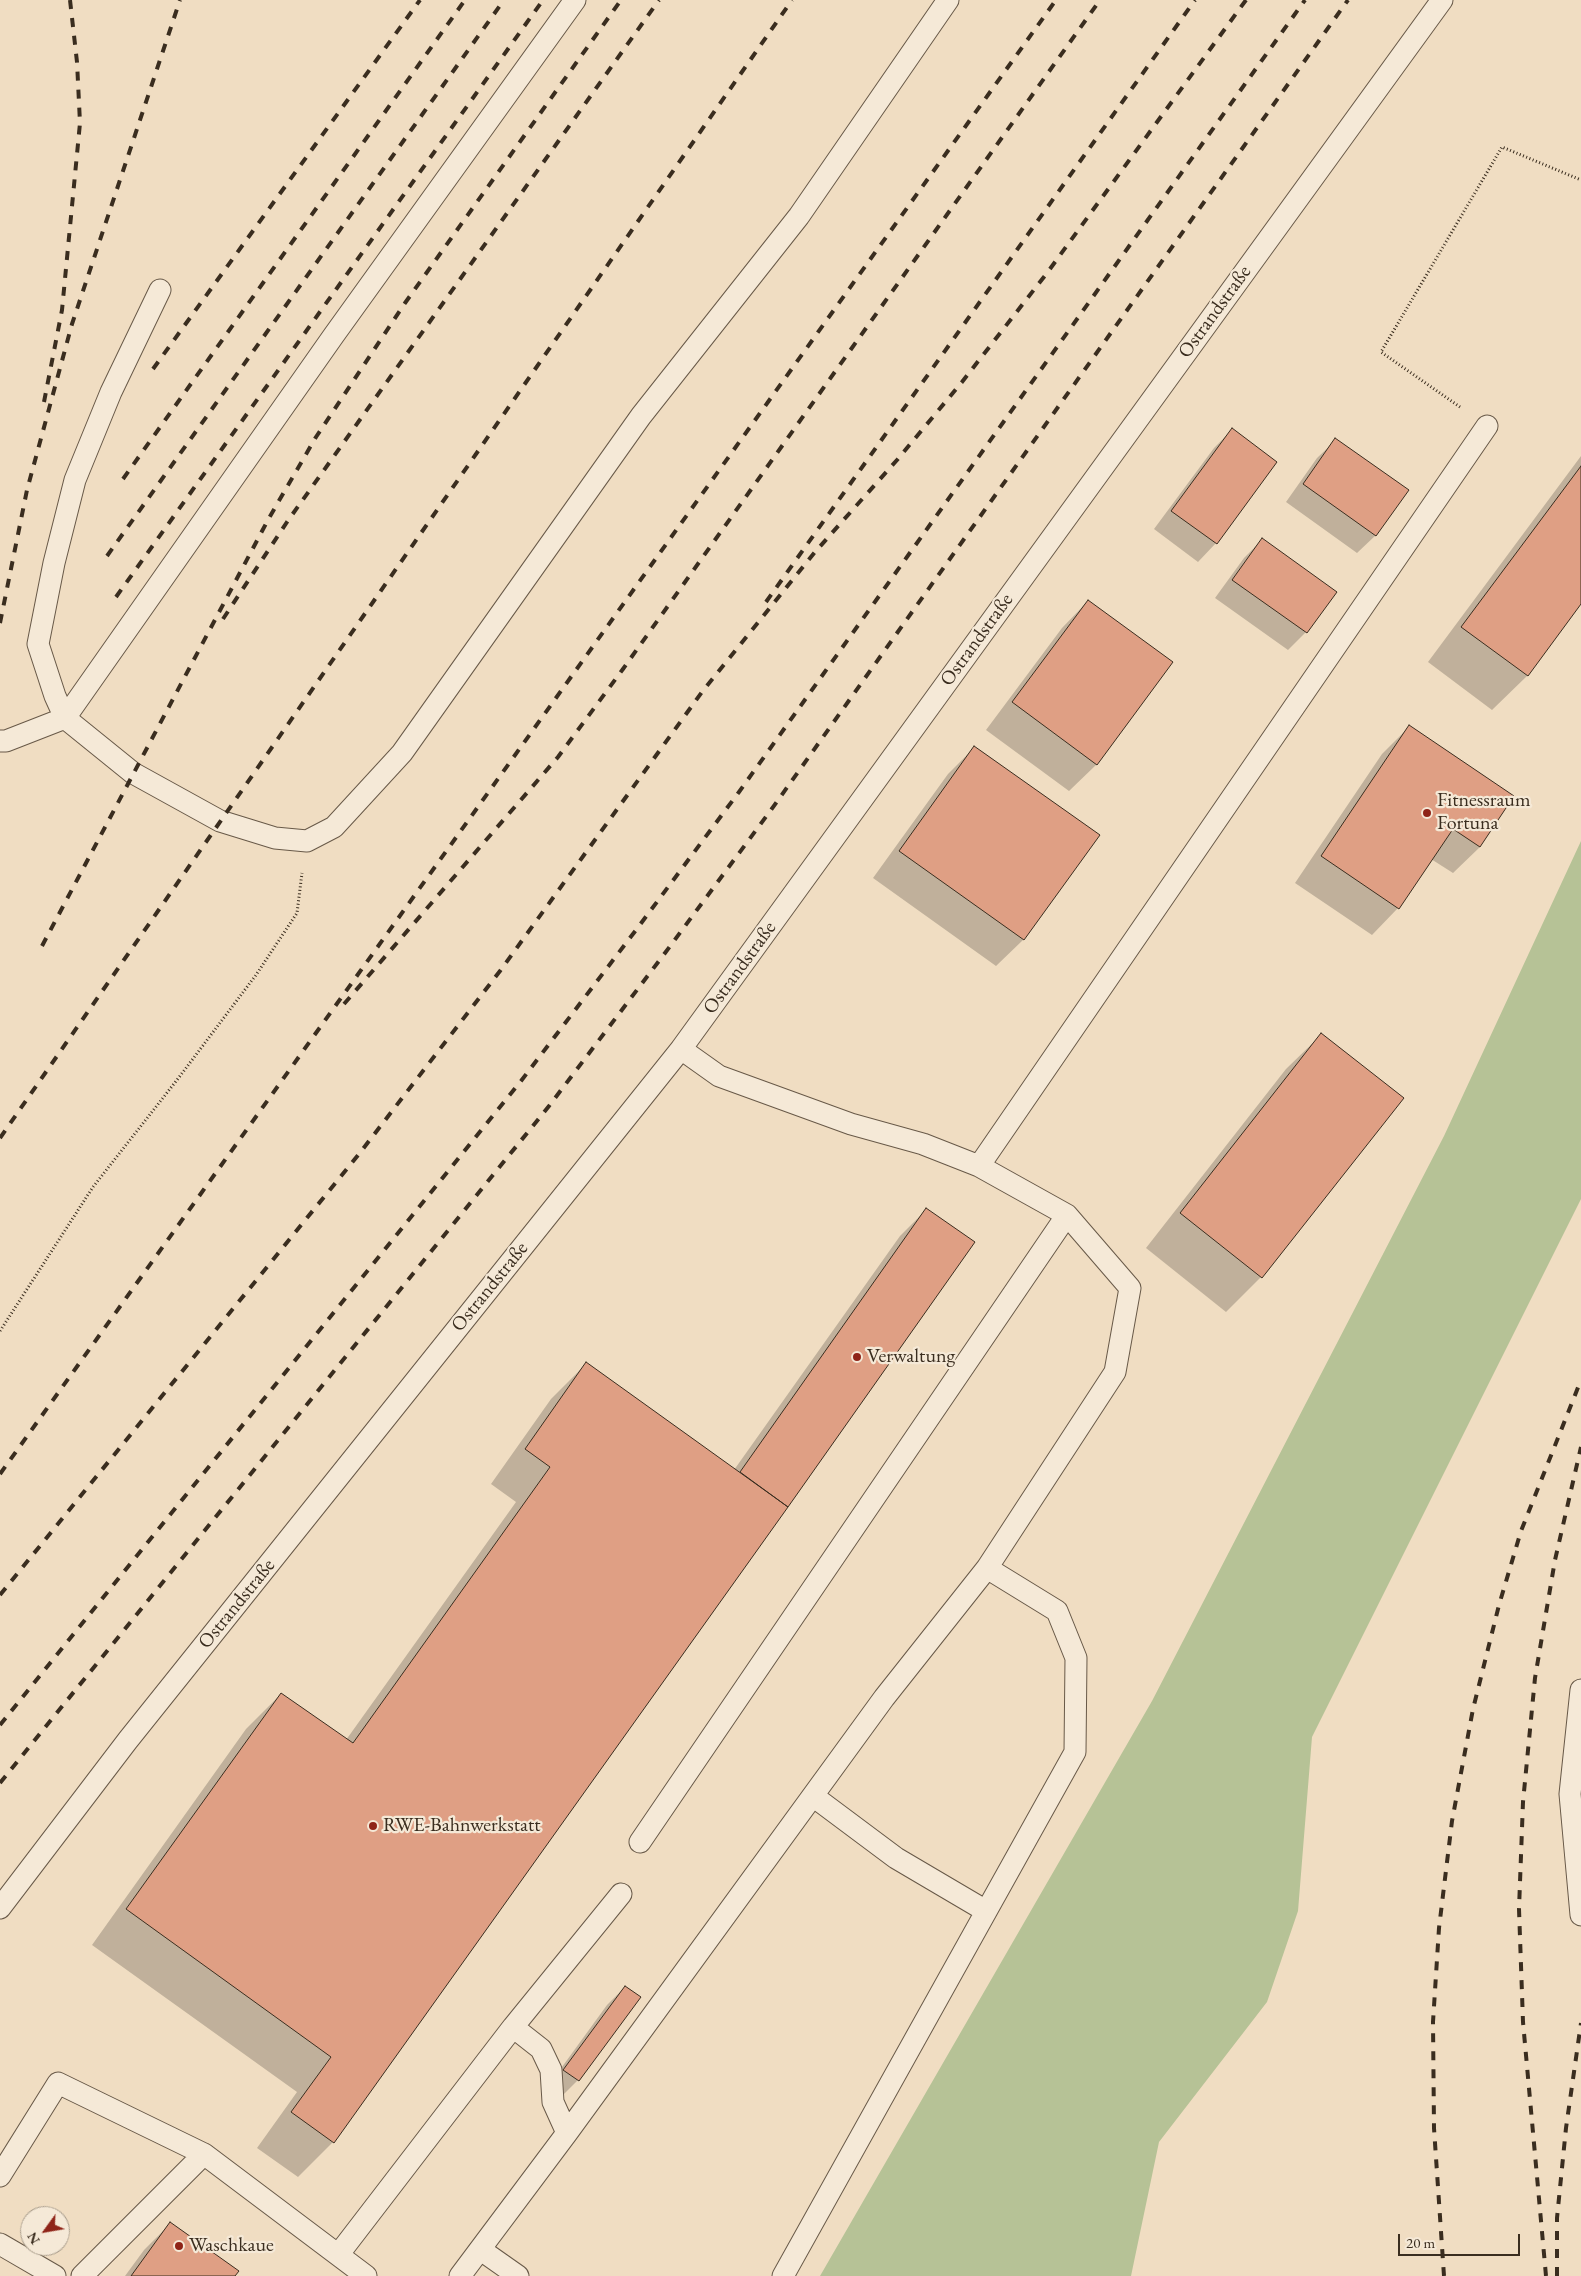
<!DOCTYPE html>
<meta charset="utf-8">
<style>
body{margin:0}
#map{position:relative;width:1581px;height:2276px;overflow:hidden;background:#f0ddc2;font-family:"EB Garamond",serif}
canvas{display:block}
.north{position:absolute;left:20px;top:2206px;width:50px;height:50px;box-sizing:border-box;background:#f5e9d7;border:1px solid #aa9e8d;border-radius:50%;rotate:238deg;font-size:14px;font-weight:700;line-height:20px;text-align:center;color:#3a2d1f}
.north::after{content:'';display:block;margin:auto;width:18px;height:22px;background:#8f2418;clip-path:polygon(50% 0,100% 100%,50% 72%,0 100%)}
.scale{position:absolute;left:1398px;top:2234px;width:122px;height:22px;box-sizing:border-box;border:2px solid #3a2d1f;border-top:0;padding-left:6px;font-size:15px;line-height:18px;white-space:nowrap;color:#3a2d1f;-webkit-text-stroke:4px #f5e9d7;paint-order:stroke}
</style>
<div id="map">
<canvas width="1581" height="2276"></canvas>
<div class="north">N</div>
<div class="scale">20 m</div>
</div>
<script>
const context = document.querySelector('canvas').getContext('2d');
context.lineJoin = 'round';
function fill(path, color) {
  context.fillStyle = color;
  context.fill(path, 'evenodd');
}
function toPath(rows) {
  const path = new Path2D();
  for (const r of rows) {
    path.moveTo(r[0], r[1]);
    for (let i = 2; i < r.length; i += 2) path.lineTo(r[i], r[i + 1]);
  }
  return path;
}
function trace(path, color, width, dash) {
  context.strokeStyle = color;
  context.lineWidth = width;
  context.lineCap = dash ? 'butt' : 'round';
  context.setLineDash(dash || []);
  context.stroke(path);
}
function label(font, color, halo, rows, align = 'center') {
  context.font = font + ' "EB Garamond",serif';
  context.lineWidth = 4.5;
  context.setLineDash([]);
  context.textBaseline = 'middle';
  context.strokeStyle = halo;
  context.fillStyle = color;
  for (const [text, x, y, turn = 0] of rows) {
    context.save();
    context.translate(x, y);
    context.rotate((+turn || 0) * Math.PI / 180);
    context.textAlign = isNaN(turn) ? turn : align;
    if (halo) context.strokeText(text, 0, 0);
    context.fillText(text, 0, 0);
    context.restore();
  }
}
fill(toPath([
 [1581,841,1581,1199,1312,1737,1298,1911,1267,2002,1159,2142,1131,2276,820,2276,1152,1701,1444,1136]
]), '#b6c296');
fill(toPath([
 [1232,430,1276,462,1216,543,1198,562,1154,529,1214,448],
 [1336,440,1376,535,1357,553,1286,502,1317,458],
 [1581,456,1581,602,1527,676,1492,710,1428,662],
 [1262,540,1306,632,1288,650,1215,598,1244,558],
 [1088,601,1172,663,1096,765,1069,791,986,730,1062,628],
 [1409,727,1480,847,1453,873,1431,859,1398,908,1372,935,1295,883,1382,754],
 [975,747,1098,835,1023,940,996,966,873,878,948,774],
 [1321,1035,1261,1277,1226,1312,1146,1248,1286,1069],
 [927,1209,787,1506,333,2142,298,2177,257,2148,297,2092,92,1945,246,1729,281,1694,346,1740,516,1502,491,1484,551,1399,586,1364,734,1470,900,1236],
 [625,1987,639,1997,578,2080,560,2098,546,2089,607,2005],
 [171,2223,234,2276,125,2276,144,2250]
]), '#0003');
const building = toPath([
 [1232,428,1277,462,1217,544,1171,511,1232,428],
 [1335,438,1409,490,1376,536,1303,484,1335,438],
 [1581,466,1581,604,1528,676,1461,627,1581,466],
 [1262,538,1337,592,1307,633,1232,580,1262,538],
 [1088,600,1173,662,1097,765,1012,702,1088,600],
 [1409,725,1514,796,1480,847,1453,829,1399,909,1321,856,1409,725],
 [974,746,1100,835,1024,940,899,851,974,746],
 [1321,1033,1404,1098,1262,1278,1180,1213,1321,1033],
 [926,1208,975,1242,788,1507,740,1472,926,1208],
 [586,1362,788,1507,334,2143,291,2112,331,2057,126,1909,281,1693,353,1743,550,1467,525,1449,586,1362],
 [625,1986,641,1997,579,2081,563,2070,625,1986],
 [170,2222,239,2271,235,2276,131,2276,170,2222]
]);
fill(building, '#df9f84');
trace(building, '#3a2d1f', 1);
const service = toPath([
 [160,290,111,392,75,480,54,563,38,644,55,696,65,718,133,773,220,821,275,838,307,841,334,827,402,753,641,416,799,216,948,0],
 [0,741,6,741,65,718,334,335,575,0],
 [979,1166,1487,426],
 [1581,1690,1570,1794,1581,1915],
 [813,1796,896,1858,986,1911],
 [640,1842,1067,1215],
 [0,1908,128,1740,681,1049,1442,0],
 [567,2133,553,2102,551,2070,541,2049,513,2027,621,1894],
 [0,2176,58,2083,204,2154,366,2276],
 [0,2244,55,2276],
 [481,2250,518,2276],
 [338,2255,513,2027],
 [82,2276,204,2154],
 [460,2276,567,2133,884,1698,987,1568,1115,1372,1130,1288,1067,1215,979,1166,923,1144,851,1124,719,1076,681,1049],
 [783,2276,1075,1752,1076,1658,1057,1611,987,1568]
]);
trace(service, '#685948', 23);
trace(toPath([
 [1460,407,1381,352,1502,147,1581,180],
 [0,1331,93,1187,177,1080,256,975,297,913,302,873]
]), '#3a2d1f', 3, [1, 2.5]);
trace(service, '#f5e9d7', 21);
trace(toPath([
 [153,369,420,0],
 [44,402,62,310,80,123,77,62,70,0],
 [123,479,465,0],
 [107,556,504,0],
 [116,597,543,0],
 [766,602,1195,0],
 [223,619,287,522,659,0],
 [0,623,27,490,72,324,180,0],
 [42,946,269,518,316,437,405,303,621,0],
 [344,1004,558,757,623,669,1100,0],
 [0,1138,792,0],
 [0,1474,1056,0],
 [0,1595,359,1154,500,971,702,692,815,552,897,460,962,382,1047,273,1246,0],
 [0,1725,521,1081,636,930,739,792,1305,0],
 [0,1783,549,1106,665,953,771,810,1348,0],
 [1444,2276,1434,2128,1433,2022,1439,1928,1452,1821,1473,1709,1499,1605,1521,1531,1581,1380],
 [1546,2276,1523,2022,1519,1909,1523,1802,1535,1678,1555,1560,1581,1447],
 [1557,2276,1557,2218,1566,2128,1581,2023]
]), '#3a2d1f', 4, [9, 9]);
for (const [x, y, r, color] of [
 [1427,813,5,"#8f2418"],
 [857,1357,5,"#8f2418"],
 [373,1826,5,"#8f2418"],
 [179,2246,5,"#8f2418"]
]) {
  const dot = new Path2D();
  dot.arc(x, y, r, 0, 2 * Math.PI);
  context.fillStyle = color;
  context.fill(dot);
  trace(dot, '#f5e9d7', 2);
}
label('20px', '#3a2d1f', '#f5e9d7', [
 ["Ostrandstraße",1215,312,-54],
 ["Ostrandstraße",977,640,-54],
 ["Ostrandstraße",740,968,-54],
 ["Ostrandstraße",490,1287,-51],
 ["Ostrandstraße",237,1604,-51]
]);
label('20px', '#3a2d1f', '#f5e9d7', [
 ["Fitnessraum",1437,801],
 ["Fortuna",1437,824],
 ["Verwaltung",867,1357],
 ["RWE-Bahnwerkstatt",383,1826],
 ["Waschkaue",189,2246]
], 'left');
</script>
